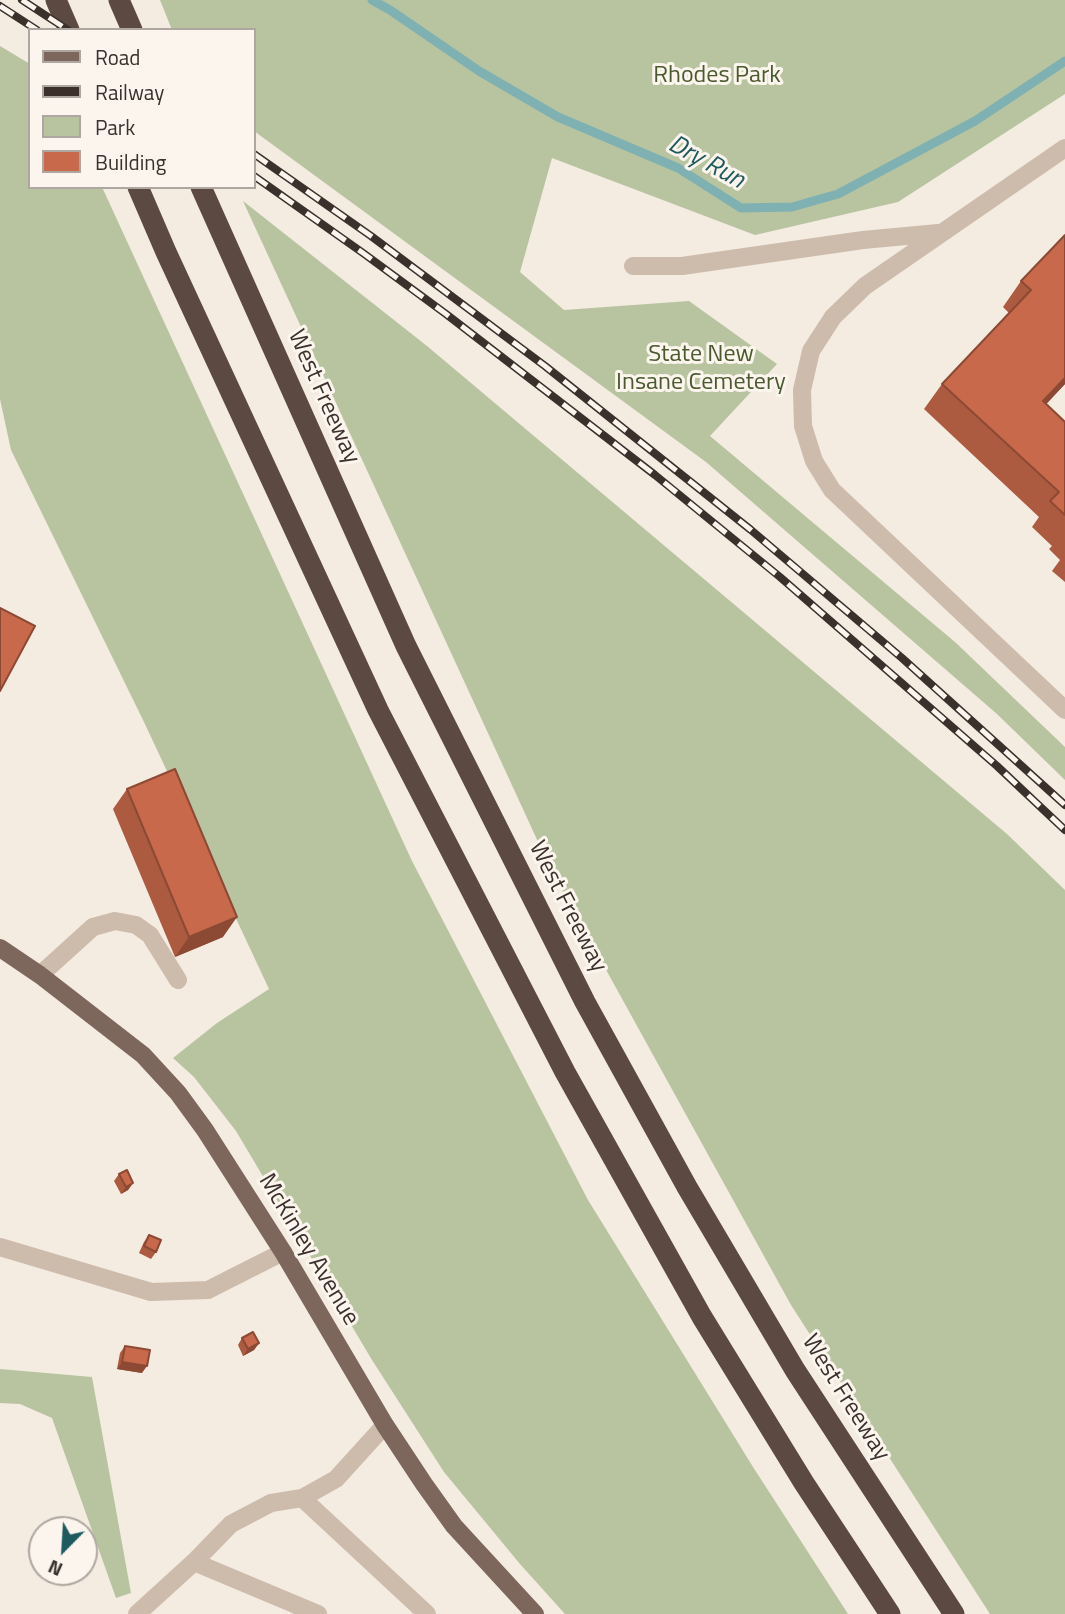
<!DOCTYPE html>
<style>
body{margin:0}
#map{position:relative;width:1065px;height:1614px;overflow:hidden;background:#f4ebe1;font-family:"Titillium Web",sans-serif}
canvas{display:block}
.legend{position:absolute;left:28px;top:28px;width:228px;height:161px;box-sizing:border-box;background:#fbf5ee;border:2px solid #aea6a0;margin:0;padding:9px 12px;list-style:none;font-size:21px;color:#3b302b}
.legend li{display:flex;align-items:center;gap:14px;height:35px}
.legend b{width:35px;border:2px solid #aea6a0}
.north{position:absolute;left:28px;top:1516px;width:70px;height:70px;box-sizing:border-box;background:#fbf5ee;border:2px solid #aea6a0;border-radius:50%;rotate:204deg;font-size:19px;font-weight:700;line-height:28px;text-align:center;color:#3b302b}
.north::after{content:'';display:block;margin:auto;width:24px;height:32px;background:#1f5a5e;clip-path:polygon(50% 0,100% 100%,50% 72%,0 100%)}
</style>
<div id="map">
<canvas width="1065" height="1614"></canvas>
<ul class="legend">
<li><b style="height:9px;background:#7d675c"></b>Road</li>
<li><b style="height:9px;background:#3b302b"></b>Railway</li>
<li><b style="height:19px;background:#b8c4a0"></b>Park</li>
<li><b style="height:19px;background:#c8694b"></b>Building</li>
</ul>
<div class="north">N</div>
</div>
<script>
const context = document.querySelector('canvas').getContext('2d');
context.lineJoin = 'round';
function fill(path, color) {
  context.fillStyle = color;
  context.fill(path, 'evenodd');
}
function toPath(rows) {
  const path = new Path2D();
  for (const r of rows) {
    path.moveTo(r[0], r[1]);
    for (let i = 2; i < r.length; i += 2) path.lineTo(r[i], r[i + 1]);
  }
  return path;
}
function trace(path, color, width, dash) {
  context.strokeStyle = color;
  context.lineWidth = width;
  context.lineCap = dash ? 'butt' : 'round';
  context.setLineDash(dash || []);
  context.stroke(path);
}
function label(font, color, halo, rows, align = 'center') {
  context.font = font + ' "Titillium Web",sans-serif';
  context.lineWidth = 6;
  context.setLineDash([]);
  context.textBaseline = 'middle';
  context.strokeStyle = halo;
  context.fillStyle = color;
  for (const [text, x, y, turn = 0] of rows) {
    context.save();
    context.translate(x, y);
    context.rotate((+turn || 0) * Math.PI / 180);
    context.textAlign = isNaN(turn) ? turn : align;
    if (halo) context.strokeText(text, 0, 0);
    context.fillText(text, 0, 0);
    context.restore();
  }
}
fill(toPath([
 [160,0,1065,0,1065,94,898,202,755,235,552,158,520,272,564,310,689,301,777,364,710,436,955,642,1065,747,1065,780,997,714,706,462,254,131,254,30,172,30],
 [0,46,30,64,30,187,102,187,412,861,588,1200,753,1467,848,1614,565,1614,520,1564,444,1472,372,1360,236,1131,194,1077,173,1058,217,1023,269,989,144,722,11,450,0,399],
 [243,201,427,346,1007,834,1065,890,1065,1614,990,1614,791,1305,551,870],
 [0,1369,92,1377,131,1593,116,1598,52,1418,20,1404,0,1403]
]), '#b8c4a0');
trace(toPath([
 [372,0,390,10,479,71,558,117,678,168,741,208,792,207,838,194,975,121,1065,61]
]), '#7fb0b2', 9);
trace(toPath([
 [1065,148,865,286,833,317,811,351,802,390,803,426,814,461,832,490,1065,710],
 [633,266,682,266,863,240,938,233],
 [40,975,93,927,115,921,136,925,150,935,178,980],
 [0,1247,151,1292,208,1290,283,1252],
 [385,1425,336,1479,302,1498,427,1614],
 [302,1498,271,1503,231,1524,194,1562,318,1614],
 [137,1614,194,1562]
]), '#cdbbac', 18);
trace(toPath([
 [0,948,40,975,143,1055,178,1093,205,1130,283,1252,385,1425,424,1484,454,1526,535,1614]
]), '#7d675c', 18);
trace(toPath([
 [56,0,69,30],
 [119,0,132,30],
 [138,187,166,252,378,710,565,1072,702,1317,804,1483,890,1614],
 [201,187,406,646,585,1002,687,1187,795,1370,954,1614]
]), '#5c4a42', 21);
const rail = toPath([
 [22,0,68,30],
 [0,6,37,30],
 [254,154,371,236,545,366,751,530,902,658,1065,805],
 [254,176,363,253,446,314,655,475,780,577,997,766,1065,830]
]);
trace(rail, '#3b302b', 8);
trace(rail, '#fbf5ee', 5, [16]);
fill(toPath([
 [1065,235,1065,384,1046,404,1065,422,1065,582,1052,571,1060,560,1049,549,1052,546,1032,527,1039,517,924,409,942,384,1009,313,1003,307,1021,281],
 [127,789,223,937,175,957,113,809],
 [119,1174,133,1183,128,1190,121,1194,114,1181],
 [149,1235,156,1252,151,1259,139,1253,144,1242],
 [242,1338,259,1343,254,1350,243,1356,238,1345],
 [125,1346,142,1373,117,1369,120,1353]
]), '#ac5a40');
fill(toPath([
 [1065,378,1065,384,1025,427,1043,401],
 [237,917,223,937,175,957,189,937],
 [133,1183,128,1190,121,1194,126,1187],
 [259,1343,254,1350,243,1356,248,1349],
 [122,1362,147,1366,142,1373,117,1369]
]), '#8c4a34');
const building = toPath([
 [1065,235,1065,378,1043,401,1065,422,1065,515,1050,501,1059,492,942,384,1031,290,1021,281,1065,235],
 [0,608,35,626,0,691,0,608],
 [175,769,237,917,189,937,127,789,175,769],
 [127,1170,133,1183,126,1187,119,1174,127,1170],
 [149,1235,161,1240,156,1252,144,1246,149,1235],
 [253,1332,259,1343,248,1349,242,1338,253,1332],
 [125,1346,150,1350,147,1366,122,1362,125,1346]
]);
fill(building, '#c8694b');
trace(building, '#8c4a34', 2);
label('24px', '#4a5a2e', '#fbf5ee', [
 ["Rhodes Park",717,76],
 ["State New",701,355],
 ["Insane Cemetery",701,383]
]);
label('24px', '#3b302b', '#fbf5ee', [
 ["West Freeway",323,397,66],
 ["West Freeway",567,907,63],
 ["McKinley Avenue",308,1250,59],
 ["West Freeway",845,1398,58]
]);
label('italic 26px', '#1f5a5e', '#fbf5ee', [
 ["Dry Run",706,163,29]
]);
</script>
